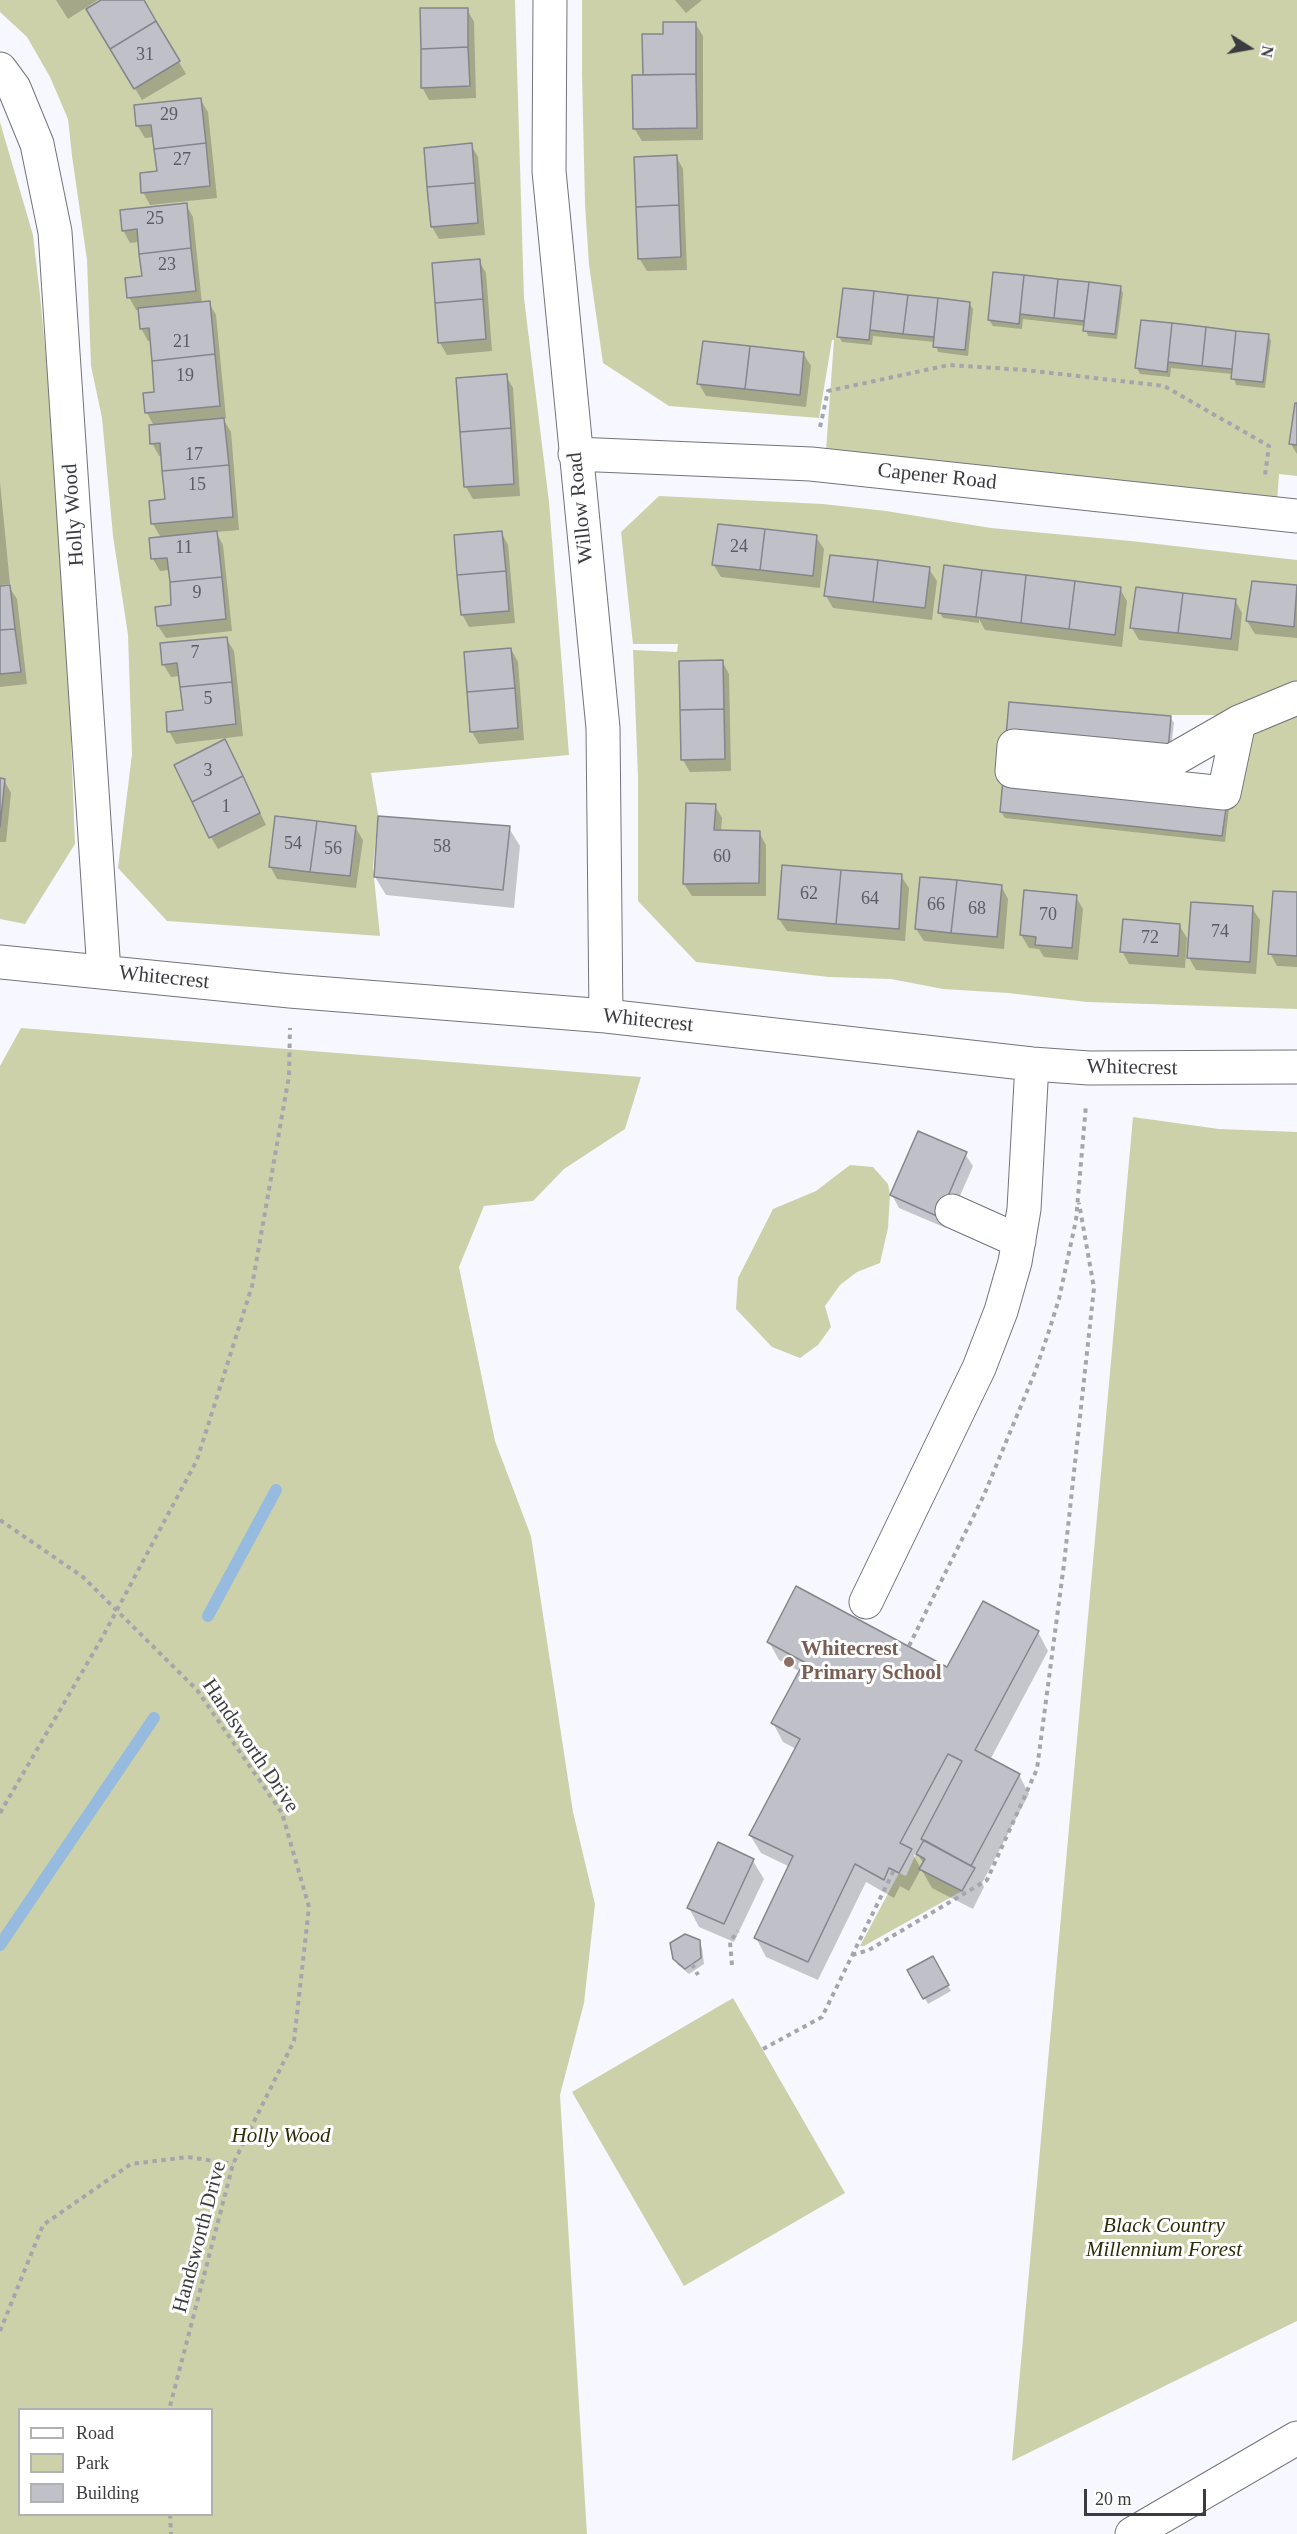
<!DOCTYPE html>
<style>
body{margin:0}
#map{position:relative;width:1297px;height:2534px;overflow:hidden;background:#f7f8ff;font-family:Georgia,serif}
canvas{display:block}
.legend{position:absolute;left:18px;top:2408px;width:195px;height:108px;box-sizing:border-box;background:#fff;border:2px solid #b1b1b2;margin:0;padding:8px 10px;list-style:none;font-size:18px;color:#3b3c3f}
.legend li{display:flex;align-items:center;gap:12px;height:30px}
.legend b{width:30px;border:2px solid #b1b1b2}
.north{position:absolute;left:1219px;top:18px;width:60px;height:60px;-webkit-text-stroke:4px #fff;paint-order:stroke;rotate:101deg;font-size:16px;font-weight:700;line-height:24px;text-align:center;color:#3b3c3f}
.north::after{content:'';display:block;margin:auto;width:21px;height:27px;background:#3b3c3f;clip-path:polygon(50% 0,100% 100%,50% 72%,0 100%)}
.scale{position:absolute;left:1084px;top:2489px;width:122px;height:27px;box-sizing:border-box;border:3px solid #3b3c3f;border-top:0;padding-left:8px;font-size:18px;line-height:21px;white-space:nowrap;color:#3b3c3f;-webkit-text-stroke:4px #fff;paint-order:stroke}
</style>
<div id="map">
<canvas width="1297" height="2534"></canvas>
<ul class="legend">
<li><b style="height:8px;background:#fff"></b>Road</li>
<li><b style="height:16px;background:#cdd1aa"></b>Park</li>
<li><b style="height:16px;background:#bfc0c8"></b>Building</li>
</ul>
<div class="north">N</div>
<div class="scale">20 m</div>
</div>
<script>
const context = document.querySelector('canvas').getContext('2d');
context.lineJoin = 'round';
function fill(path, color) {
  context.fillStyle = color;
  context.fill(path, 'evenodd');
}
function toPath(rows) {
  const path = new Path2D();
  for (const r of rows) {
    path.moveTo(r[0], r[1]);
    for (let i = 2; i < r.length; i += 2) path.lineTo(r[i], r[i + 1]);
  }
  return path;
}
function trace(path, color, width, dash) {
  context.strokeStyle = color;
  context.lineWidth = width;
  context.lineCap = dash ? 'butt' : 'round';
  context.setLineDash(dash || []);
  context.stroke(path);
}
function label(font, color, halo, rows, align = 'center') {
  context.font = font + ' Georgia,serif';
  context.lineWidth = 6;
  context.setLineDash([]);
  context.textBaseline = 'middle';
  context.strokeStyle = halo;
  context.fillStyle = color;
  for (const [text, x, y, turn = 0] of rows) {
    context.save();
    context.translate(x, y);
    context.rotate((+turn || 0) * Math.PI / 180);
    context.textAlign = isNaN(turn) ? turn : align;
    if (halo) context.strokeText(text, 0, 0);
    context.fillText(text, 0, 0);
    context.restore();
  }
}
fill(toPath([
 [0,0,515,0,524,298,549,502,569,755,371,773,378,814,373,868,380,936,167,921,118,868,132,754,128,635,113,536,102,418,91,366,87,260,72,156,68,119,50,77,27,37,0,12],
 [582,0,1297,0,1297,476,1279,474,1277,503,826,450,834,340,832,340,819,418,669,406,603,363,589,265,585,204,582,74],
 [0,122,33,235,40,295,51,409,69,686,75,844,25,924,0,919],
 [659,496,823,504,886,511,991,528,1131,541,1297,560,1297,688,1217,715,1163,715,1010,702,1000,812,1222,836,1242,727,1297,707,1297,1009,1087,1002,1008,993,943,989,891,979,829,977,696,962,638,901,638,777,633,650,677,652,678,644,633,644,621,532],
 [21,1028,641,1077,625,1129,564,1169,533,1201,484,1206,459,1267,495,1441,531,1536,573,1812,595,1904,584,2003,560,2095,587,2534,0,2534,0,1066],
 [20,2410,212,2410,212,2514,20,2514],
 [1133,1117,1219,1129,1297,1132,1297,2321,1012,2461],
 [850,1165,873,1167,888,1184,890,1195,888,1228,880,1263,857,1272,840,1285,825,1306,831,1327,818,1345,800,1358,772,1347,736,1309,738,1278,773,1209,816,1191],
 [916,1854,925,1859,920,1869,962,1891,864,1946,860,1946,899,1873,906,1876],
 [733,1998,845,2193,684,2286,572,2092]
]), '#cdd1aa');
fill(toPath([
 [56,0,98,0,68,19],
 [104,0,142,0,186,74,142,100,88,10],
 [675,0,702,0,686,13],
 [467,9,474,22,476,98,429,100,422,87],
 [695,23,703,36,703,140,642,141,634,128,644,76,665,35],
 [200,99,208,112,217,198,150,205,143,192,158,173,154,137,145,138,137,125],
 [471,145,478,157,485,235,439,239,432,227],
 [676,156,683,169,687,270,647,271,639,258],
 [186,205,193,217,202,304,209,303,216,315,226,418,223,419,231,432,239,530,216,532,223,545,232,631,166,638,158,626,173,606,170,570,160,571,153,559,161,538,153,524,151,502,166,500,162,456,159,456,152,443,154,426,147,413,156,393,151,341,148,341,141,328,140,310,136,310,129,297,143,278,140,242,130,243,123,230],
 [479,261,486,273,492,351,447,355,440,343],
 [995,273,1120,287,1123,293,1117,339,1088,336,1085,326,1023,319,1022,329,993,326,989,320],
 [844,289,969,303,973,309,968,356,938,352,935,342,873,336,872,345,842,342,839,336],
 [1143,321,1268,335,1271,341,1265,388,1236,385,1233,374,1171,368,1170,377,1140,374,1137,368],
 [803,353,811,366,806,407,706,396,699,384],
 [506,376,513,388,520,496,473,499,466,487],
 [1297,405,1297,454,1291,444],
 [0,482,10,584,0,585],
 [501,532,508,545,515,623,469,627,462,614],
 [816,537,824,549,820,588,721,577,713,564],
 [929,569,937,581,932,620,833,608,826,596],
 [1253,582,1297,587,1297,638,1255,634,1247,621],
 [9,587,17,599,27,684,0,687,0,588],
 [1120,589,1127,601,1122,647,985,630,979,619,979,623,943,618,939,612],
 [1235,600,1242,613,1238,651,1139,640,1132,628],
 [226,638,234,651,243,736,176,744,169,731,184,711,180,676,171,677,163,664],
 [511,649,518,662,524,740,479,744,472,732],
 [722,661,729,674,731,771,690,772,683,760],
 [1170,717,1174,723,1170,756,1011,741],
 [232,754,266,825,218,849,211,837],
 [0,780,4,780,11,793,6,842,0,842],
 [1226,803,1229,809,1225,842,1005,818,1001,812],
 [715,806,722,818,721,831,759,832,766,845,766,896,692,896,684,884],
 [355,827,363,840,356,888,277,879,270,866],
 [509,828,520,846,514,908,386,895,375,877],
 [901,876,909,888,905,941,787,931,779,919],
 [1001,886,1008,899,1004,949,924,941,916,929],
 [1297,894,1297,967,1277,966,1270,953],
 [1076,897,1083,909,1078,960,1044,957,1039,949,1029,948,1021,935],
 [1252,908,1260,920,1256,974,1196,970,1189,958],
 [1179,925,1187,938,1185,968,1129,964,1122,951],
 [965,1154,973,1166,946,1228,899,1208,892,1195],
 [1038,1632,1048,1651,990,1760,1019,1775,1029,1794,982,1883,984,1887,973,1909,932,1888,921,1869,909,1891,900,1886,894,1898,866,1882,818,1980,766,1957,756,1938,790,1867,761,1853,750,1835,796,1749,783,1742,773,1723,801,1672,779,1660,769,1642,948,1669],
 [916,1852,924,1864,921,1869,914,1856],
 [753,1861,764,1879,734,1942,699,1927,689,1908],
 [699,1942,702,1948,704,1964,689,1974,678,1965,674,1959],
 [932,1958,951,1991,928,2004,909,1971]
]), '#0003');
trace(toPath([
 [208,1616,276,1490],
 [0,1945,154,1718]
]), '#96bbdf', 12);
const building = toPath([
 [101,0,144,0,156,21,110,49,86,9,101,0],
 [420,8,468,8,468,47,421,49,420,8],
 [156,21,180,61,134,89,110,49,156,21],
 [663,22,696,22,696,74,643,75,642,34,663,34,663,22],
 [468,47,470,86,421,88,421,49,468,47],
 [696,74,697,128,633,129,632,75,696,74],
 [201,98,206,143,154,149,151,125,136,126,134,105,201,98],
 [206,143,210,186,141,193,140,173,157,171,154,149,206,143],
 [472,143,475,183,427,187,424,148,472,143],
 [677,155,679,205,636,207,634,157,677,155],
 [475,183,478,223,431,227,427,187,475,183],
 [187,203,191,248,139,254,137,229,122,231,120,210,187,203],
 [679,205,681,257,638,259,636,207,679,205],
 [191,248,196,291,127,298,125,278,142,276,139,254,191,248],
 [480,259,483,299,435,303,432,263,480,259],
 [993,272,1024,275,1019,324,988,320,993,272],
 [1024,275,1058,279,1054,318,1020,314,1024,275],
 [1058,279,1089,282,1084,321,1054,318,1058,279],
 [1089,282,1121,286,1115,334,1083,331,1089,282],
 [843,288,874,291,869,340,837,337,843,288],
 [874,291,908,295,903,334,870,330,874,291],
 [908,295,938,298,934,337,903,334,908,295],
 [938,298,970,302,965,350,933,347,938,298],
 [483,299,486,339,438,343,435,303,483,299],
 [210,301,215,354,152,361,149,328,140,329,138,308,210,301],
 [1141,320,1172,323,1167,372,1135,368,1141,320],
 [1172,323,1206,327,1202,366,1168,362,1172,323],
 [1206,327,1236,331,1232,369,1202,366,1206,327],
 [1236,331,1269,334,1263,382,1231,379,1236,331],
 [703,341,750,346,745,389,697,384,703,341],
 [750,346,804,352,800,395,745,389,750,346],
 [215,354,220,406,145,413,143,393,154,392,152,361,215,354],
 [507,374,511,428,460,432,456,378,507,374],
 [1295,403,1297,403,1297,445,1289,444,1295,403],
 [224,418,229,465,162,471,160,443,150,444,149,425,224,418],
 [511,428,514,484,464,487,460,432,511,428],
 [229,465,233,517,151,524,149,501,165,499,162,471,229,465],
 [718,524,765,529,760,570,712,565,718,524],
 [765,529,817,535,813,576,760,570,765,529],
 [217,531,222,577,170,582,167,558,151,559,149,538,217,531],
 [502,531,506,571,457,575,454,535,502,531],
 [830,555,878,560,873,602,824,596,830,555],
 [878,560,930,567,925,608,873,602,878,560],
 [944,565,982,570,976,617,938,613,944,565],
 [982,570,1026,575,1021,623,976,617,982,570],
 [506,571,509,611,461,615,457,575,506,571],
 [1026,575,1075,581,1069,629,1021,623,1026,575],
 [222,577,226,619,157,626,155,607,171,605,170,582,222,577],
 [1075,581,1121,587,1115,635,1069,629,1075,581],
 [1252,581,1297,585,1294,627,1246,621,1252,581],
 [10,585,15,629,0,630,0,586,10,585],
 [1136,587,1183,593,1178,633,1130,628,1136,587],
 [1183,593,1236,599,1231,639,1178,633,1183,593],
 [15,629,21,672,0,674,0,630,15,629],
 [227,637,232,682,180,687,177,663,162,665,160,643,227,637],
 [511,648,515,688,467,692,464,652,511,648],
 [723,660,724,709,680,710,679,661,723,660],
 [232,682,236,724,167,732,166,712,183,710,180,687,232,682],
 [515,688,518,728,470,732,467,692,515,688],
 [1009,702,1171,716,1168,751,1006,736,1009,702],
 [724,709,725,759,681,760,680,710,724,709],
 [225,739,243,776,192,802,174,765,225,739],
 [243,776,260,813,209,838,192,802,243,776],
 [0,778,5,779,0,827,0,778],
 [1003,779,1227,802,1222,836,1000,812,1003,779],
 [686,803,716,804,714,830,760,831,759,883,683,884,686,803],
 [275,816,317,821,310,872,269,867,275,816],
 [378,816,510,826,503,890,374,877,378,816],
 [317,821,356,826,350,876,310,872,317,821],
 [782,865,841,870,836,924,778,919,782,865],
 [841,870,902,874,899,929,836,924,841,870],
 [920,877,957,880,951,933,915,929,920,877],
 [957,880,1002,885,997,937,951,933,957,880],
 [1024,890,1077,895,1072,948,1035,945,1036,937,1020,935,1024,890],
 [1273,891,1297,892,1297,956,1268,954,1273,891],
 [1191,902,1253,906,1250,962,1187,958,1191,902],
 [1123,919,1180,924,1178,956,1120,952,1123,919],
 [918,1131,967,1152,939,1217,890,1195,918,1131],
 [796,1586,947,1667,983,1601,1039,1631,975,1750,1020,1774,971,1866,921,1839,962,1761,948,1754,900,1843,912,1849,899,1873,889,1868,884,1880,855,1864,808,1962,754,1938,793,1856,749,1835,800,1739,771,1723,804,1662,767,1642,796,1586],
 [924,1840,975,1868,962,1891,919,1869,925,1859,916,1854,924,1840],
 [718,1842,754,1859,724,1924,687,1908,718,1842],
 [685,1934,700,1940,701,1958,685,1969,673,1959,670,1943,685,1934],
 [933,1956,949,1985,923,1999,907,1970,933,1956]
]);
fill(building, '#bfc0c8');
trace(building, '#84858d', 1.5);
const minor = toPath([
 [550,0,549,171,603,728,606,1016],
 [0,69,14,88,37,144,55,232,104,972],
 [575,454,811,464,1297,516],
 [1239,722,1224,793,1012,771,1014,746,1171,761,1239,722,1297,698],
 [0,962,290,991,606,1016,1032,1064,1089,1068,1297,1067],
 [952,1211,1019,1241],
 [866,1602,979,1368,1001,1311,1015,1262,1024,1209,1032,1064]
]);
const highway = toPath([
 [1132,2534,1297,2438]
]);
trace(minor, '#73747b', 35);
trace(highway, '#73747b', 35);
trace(toPath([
 [820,427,828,391,949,365,1025,370,1164,386,1269,446,1265,475],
 [0,1520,83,1577,197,1690,282,1813,309,1907,294,2041,233,2164,169,2410],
 [909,1646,984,1495,1035,1372,1048,1334,1059,1299,1076,1220,1086,1105],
 [0,1813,102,1638,197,1460,252,1286,289,1076,290,1028],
 [852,1955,869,1950,987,1880,1037,1769,1064,1564,1094,1288,1079,1203],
 [692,1964,698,1975],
 [732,1965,730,1942,738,1931],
 [763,2049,822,2017,894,1870],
 [0,2331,43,2225,131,2164,188,2157,233,2164],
 [170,2514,171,2534]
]), '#a5a6ab', 4, [4.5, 4.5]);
trace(minor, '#fff', 33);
trace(highway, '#fff', 33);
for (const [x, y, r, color] of [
 [789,1662,6,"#8d6e63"]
]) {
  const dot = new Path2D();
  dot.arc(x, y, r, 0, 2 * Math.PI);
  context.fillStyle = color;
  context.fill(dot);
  trace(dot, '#fff', 2);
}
label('18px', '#5c5d61', null, [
 ["31",145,55],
 ["29",169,115],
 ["27",182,160],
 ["25",155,219],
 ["23",167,265],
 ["21",182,342],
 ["19",185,376],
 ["17",194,455],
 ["15",197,485],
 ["24",739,547],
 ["11",184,548],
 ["9",197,593],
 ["7",195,653],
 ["5",208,699],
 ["3",208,771],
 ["1",226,807],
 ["54",293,844],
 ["58",442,847],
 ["56",333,849],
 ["60",722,857],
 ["62",809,894],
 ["64",870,899],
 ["66",936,905],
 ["68",977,909],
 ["70",1048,915],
 ["74",1220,932],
 ["72",1150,938]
]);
label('21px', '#3b3c3f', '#fff', [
 ["Capener Road",937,477,6],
 ["Willow Road",581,508,-96],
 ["Holly Wood",74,515,-94],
 ["Whitecrest",164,978,6],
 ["Whitecrest",648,1021,6],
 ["Whitecrest",1132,1068,1],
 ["Handsworth Drive",250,1746,56],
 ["Handsworth Drive",200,2237,-75]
]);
label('bold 21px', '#785e54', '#fff', [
 ["Whitecrest",801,1650],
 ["Primary School",801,1674]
], 'left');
label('italic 21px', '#2c2e07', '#fff', [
 ["Holly Wood",281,2136],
 ["Black Country",1164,2226],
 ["Millennium Forest",1164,2250]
]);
</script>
